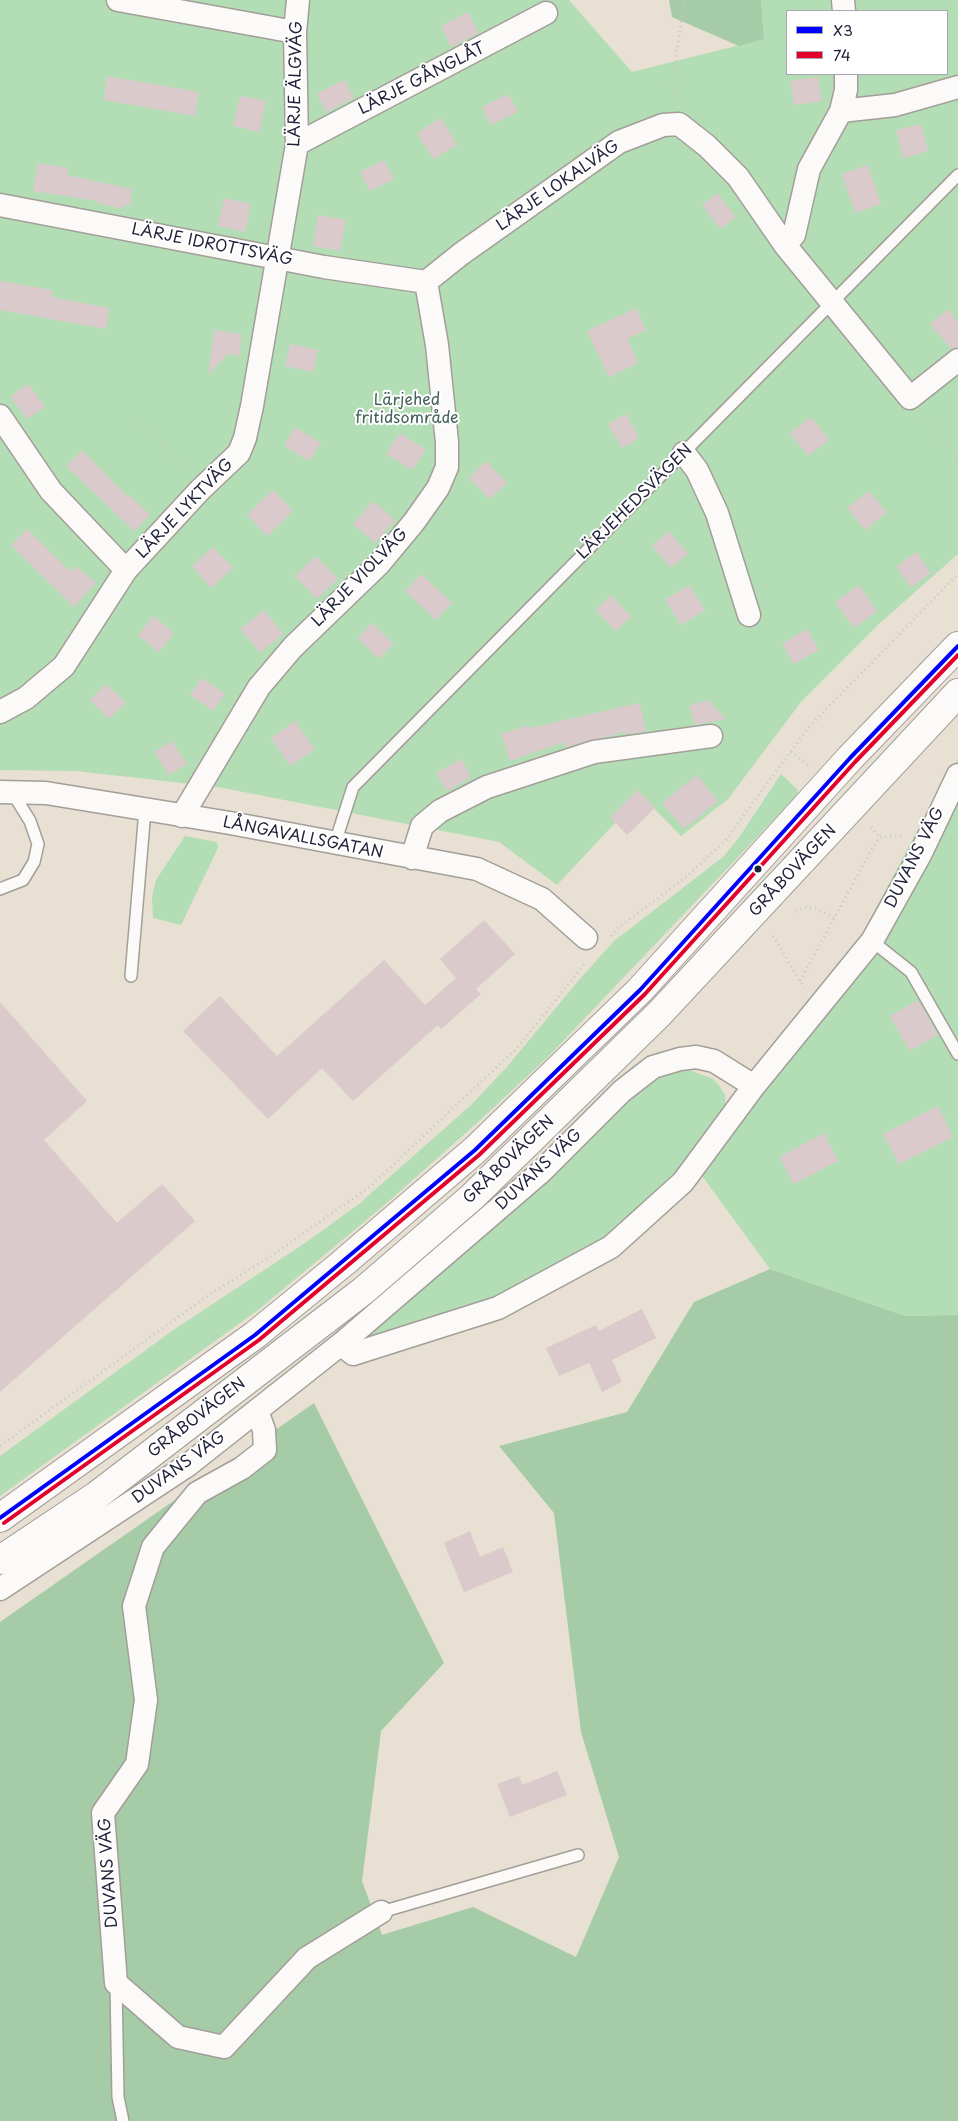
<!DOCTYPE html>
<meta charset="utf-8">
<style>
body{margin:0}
#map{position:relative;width:958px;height:2121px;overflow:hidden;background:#e8e0d2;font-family:"Playpen Sans",sans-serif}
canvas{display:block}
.legend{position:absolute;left:786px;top:10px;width:162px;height:65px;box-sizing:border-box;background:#fff;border:1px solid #a7a7b1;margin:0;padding:6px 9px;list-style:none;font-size:15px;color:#22223b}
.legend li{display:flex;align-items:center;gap:10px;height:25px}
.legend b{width:25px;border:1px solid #a7a7b1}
</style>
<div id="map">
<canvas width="958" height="2121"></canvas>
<ul class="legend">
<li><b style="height:6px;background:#00f"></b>X3</li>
<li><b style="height:6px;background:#e4002b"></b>74</li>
</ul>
</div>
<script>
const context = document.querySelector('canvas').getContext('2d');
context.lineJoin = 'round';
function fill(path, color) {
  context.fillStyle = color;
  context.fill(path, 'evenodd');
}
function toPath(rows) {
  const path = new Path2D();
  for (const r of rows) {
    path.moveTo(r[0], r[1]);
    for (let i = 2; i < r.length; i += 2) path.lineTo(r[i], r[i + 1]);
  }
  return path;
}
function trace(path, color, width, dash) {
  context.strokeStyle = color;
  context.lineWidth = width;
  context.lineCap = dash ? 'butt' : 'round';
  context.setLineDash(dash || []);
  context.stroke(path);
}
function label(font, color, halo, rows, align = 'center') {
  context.font = font + ' "Playpen Sans",sans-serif';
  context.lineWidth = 4;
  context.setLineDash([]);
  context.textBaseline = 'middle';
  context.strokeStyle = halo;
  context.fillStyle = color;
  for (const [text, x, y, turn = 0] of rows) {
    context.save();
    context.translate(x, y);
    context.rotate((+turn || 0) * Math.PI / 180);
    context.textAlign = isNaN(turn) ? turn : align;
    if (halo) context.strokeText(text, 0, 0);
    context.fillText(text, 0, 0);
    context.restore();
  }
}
fill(toPath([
 [0,0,569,0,632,72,764,39,761,0,958,0,958,554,880,623,801,702,728,799,681,836,641,795,557,885,499,842,218,787,76,771,0,770],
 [787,11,947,11,947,74,787,74],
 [958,760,958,1315,905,1316,770,1269,692,1162,628,1222,601,1240,493,1299,369,1340,370,1331,644,1083,666,1073,686,1070,692,1071,713,1079,719,1085,725,1095,726,1107,859,940,926,814],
 [781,774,797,789,798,794,548,1057,478,1122,388,1202,258,1310,0,1496,0,1456,172,1331,308,1241,359,1204,470,1106,506,1068,579,980,614,941,723,857,738,839],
 [185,836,217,842,218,848,181,925,153,918,152,897,156,880]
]), '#b3ddb4');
fill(toPath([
 [669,0,761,0,764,39,739,46,672,17],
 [770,1269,905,1316,958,1315,958,2121,0,2121,0,1622,314,1403,444,1663,381,1731,362,1881,382,1935,473,1907,576,1957,619,1857,581,1732,554,1513,499,1446,627,1412,694,1302]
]), '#a5cba7');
fill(toPath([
 [468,12,479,33,451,47,441,26],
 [107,76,199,92,195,116,104,100],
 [818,77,822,101,794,105,790,81],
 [344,80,354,98,326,112,317,93],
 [508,94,518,112,491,125,482,107],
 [240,96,266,101,259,132,233,126],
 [441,118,457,145,433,159,417,133],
 [921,124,928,151,903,158,896,130],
 [384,160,394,179,370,191,360,172],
 [38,163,68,168,67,175,132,189,130,205,124,205,123,209,97,203,97,201,33,191],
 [868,165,881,204,855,213,842,174],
 [717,193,736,217,720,229,702,205],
 [224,198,251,204,245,232,218,226],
 [318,215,346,220,340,251,313,246],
 [0,281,52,290,51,297,109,308,106,329,0,310],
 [636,308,646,330,627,339,638,363,609,377,587,331],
 [948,309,958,322,958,347,951,349,930,324],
 [214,330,242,334,239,356,228,354,208,375],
 [290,344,318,350,313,372,285,366],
 [28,384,45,407,27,419,10,397],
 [626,414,639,438,622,448,608,424],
 [811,417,829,440,808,456,790,433],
 [295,427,321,443,309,461,284,446],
 [400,433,426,450,412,470,386,454],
 [82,450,128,497,129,495,150,515,134,531,66,466],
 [486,461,507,483,490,499,469,478],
 [273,490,293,511,267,536,247,515],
 [869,491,887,512,865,530,847,508],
 [373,501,395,520,375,543,353,524],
 [27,529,71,572,76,566,96,583,74,607,11,545],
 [669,531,688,554,671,568,652,546],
 [213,547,233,568,211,588,192,566],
 [916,552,931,573,911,588,896,567],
 [316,556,338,579,317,599,295,576],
 [421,574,452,603,436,620,405,591],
 [689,585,705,610,681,625,665,600],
 [859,585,877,611,854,628,835,602],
 [611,595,631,617,616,631,596,610],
 [264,610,283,634,260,653,240,629],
 [153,616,174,633,159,652,138,635],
 [372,623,393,644,379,659,358,638],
 [807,629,819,650,794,664,782,644],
 [202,678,225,694,213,711,190,695],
 [106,684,126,703,109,719,90,700],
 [708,700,726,719,695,725,689,706],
 [640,703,646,732,626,734,625,732,565,747,564,742,510,761,501,734,529,725,530,728],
 [295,721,315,749,290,766,271,738],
 [172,741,187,764,169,775,154,752],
 [461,759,471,777,447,791,436,773],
 [697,775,718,801,684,829,662,803],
 [638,790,655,808,627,835,610,817],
 [484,920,515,954,476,989,481,994,441,1029,438,1025,353,1101,322,1068,268,1119,183,1031,220,996,277,1056,384,960,425,1005,456,978,440,959],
 [918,1000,938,1035,910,1051,890,1016],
 [0,1002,87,1101,44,1140,117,1223,162,1184,195,1221,0,1392],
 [938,1106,953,1137,899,1164,883,1134],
 [824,1133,838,1161,794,1184,779,1157],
 [642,1309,656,1338,612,1360,622,1382,602,1392,589,1363,559,1376,546,1348,596,1325,599,1331],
 [470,1531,480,1557,503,1547,513,1572,464,1592,444,1543],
 [557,1771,567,1795,510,1817,497,1784,519,1776,522,1785]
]), '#dacacb');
const service = toPath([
 [335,843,353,787,958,175],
 [0,889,23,880,34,862,38,844,30,821,12,792],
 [872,941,911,972,958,1054],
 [131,976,145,810],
 [381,1912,578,1855],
 [116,1985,118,2097,123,2121]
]);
const minor = toPath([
 [118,0,295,32],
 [843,0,844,11],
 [841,111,895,105,958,87],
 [297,144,546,13],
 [0,205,324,267,426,282],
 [785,245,794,235,809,169,841,111,846,90,846,74],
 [426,282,461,254,619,142,663,125,679,124,707,146,738,177,785,245,910,398,958,360],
 [0,416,51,491,126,570],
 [684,453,697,470,717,513,749,615],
 [0,712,26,698,64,666,126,570,200,490,239,453,245,438,252,406,297,144,295,32,298,0],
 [0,792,46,793,230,823,477,869,542,899,586,938],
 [182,816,259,687,293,647,379,564,414,522,438,488,447,467,447,442,437,345,426,282],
 [412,858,422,826,440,811,487,787,594,752,711,736],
 [341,1344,353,1354,498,1308,611,1247,683,1182,754,1086,872,941,920,855,958,775],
 [257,1411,264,1430,265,1450,242,1468,197,1493,153,1547,134,1606,146,1700,137,1764,103,1813,116,1983,178,2037,224,2047,307,1958,381,1912],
 [0,1589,188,1465,341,1344,541,1172,622,1091,653,1067,680,1059,696,1057,714,1061,754,1086]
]);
const secondary = toPath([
 [0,1518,255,1335,343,1263,475,1150,640,990,850,758,958,646],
 [0,1560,96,1496,363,1291,472,1197,659,1014,958,693]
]);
trace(service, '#a39e99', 14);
trace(minor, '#a39e99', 25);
trace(secondary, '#a39e99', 30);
trace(toPath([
 [675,101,672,79,685,0],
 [924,416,958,459],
 [136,417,187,468],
 [791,752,808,765],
 [871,827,880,837],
 [796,911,805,907,817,909,836,919],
 [611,936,619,927,686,877,725,841,808,728,958,574],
 [773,936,804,988],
 [800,981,872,849,880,837,902,835],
 [0,1446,203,1299,271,1256,371,1186,520,1045,586,962]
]), '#c9c7c5', 3, [1, 4]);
trace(service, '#fcfaf8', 11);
trace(minor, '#fcfaf8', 22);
trace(secondary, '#fcfaf8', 28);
trace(toPath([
 [0,1518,255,1335,475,1150,640,990,850,758,958,646]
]), '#00f', 4);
trace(toPath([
 [4,1523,259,1340,479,1155,645,994,855,762,958,655]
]), '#e4002b', 4);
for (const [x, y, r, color] of [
 [758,869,4.5,"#22223b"]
]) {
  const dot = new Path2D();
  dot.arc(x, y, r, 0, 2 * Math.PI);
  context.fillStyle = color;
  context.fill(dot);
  trace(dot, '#fff', 2);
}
label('16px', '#22223b', '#fff', [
 ["LÄRJE GÅNGLÅT",422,79,-27],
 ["LÄRJE ÄLGVÄG",296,84,-89],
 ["LÄRJE LOKALVÄG",558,186,-35],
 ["LÄRJE IDROTTSVÄG",212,245,11],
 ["LÄRJEHEDSVÄGEN",635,502,-45],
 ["LÄRJE LYKTVÄG",185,509,-46],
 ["LÄRJE VIOLVÄG",360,578,-46],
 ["LÅNGAVALLSGATAN",303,838,11],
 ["DUVANS VÄG",915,858,-63],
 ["GRÅBOVÄGEN",793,871,-47],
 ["GRÅBOVÄGEN",509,1160,-44],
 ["DUVANS VÄG",539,1170,-43],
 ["GRÅBOVÄGEN",197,1418,-38],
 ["DUVANS VÄG",179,1468,-36],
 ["DUVANS VÄG",109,1873,-94]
]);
label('16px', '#46625d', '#fff', [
 ["Lärjehed",407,401],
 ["fritidsområde",407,419]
]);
</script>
